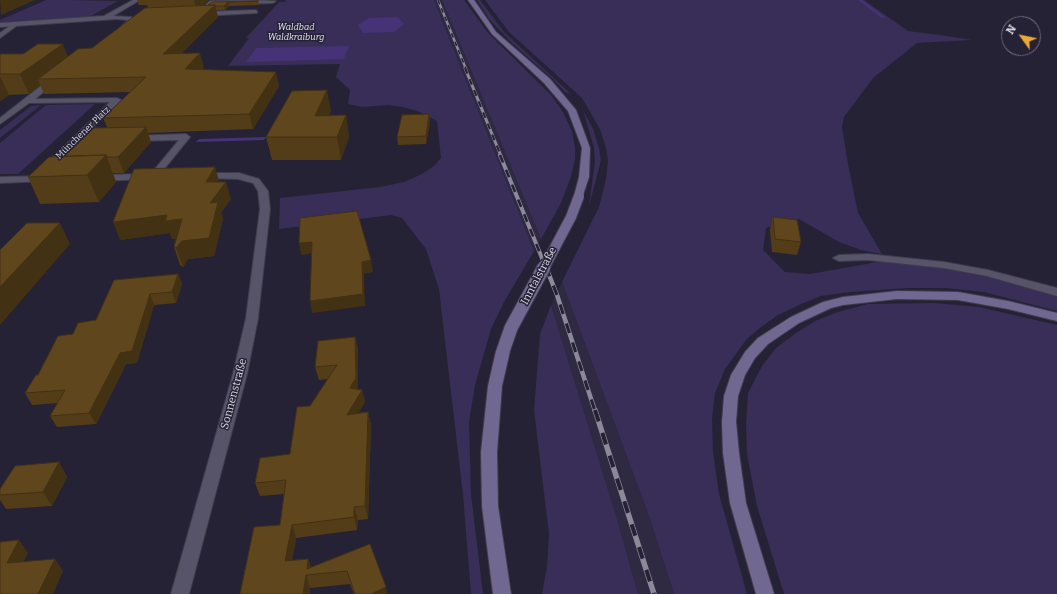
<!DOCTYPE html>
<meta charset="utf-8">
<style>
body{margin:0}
#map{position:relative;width:1057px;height:594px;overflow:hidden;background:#262235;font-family:Bitter,serif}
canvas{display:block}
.north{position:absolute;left:1001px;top:16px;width:40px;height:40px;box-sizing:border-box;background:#262235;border:1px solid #6e6a7b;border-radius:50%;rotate:303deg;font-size:11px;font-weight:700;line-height:16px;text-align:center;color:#d9d7e3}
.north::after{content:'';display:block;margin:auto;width:14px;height:18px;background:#eaaa39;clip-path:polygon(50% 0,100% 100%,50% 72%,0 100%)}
</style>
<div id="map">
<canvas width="1057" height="594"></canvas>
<div class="north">N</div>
</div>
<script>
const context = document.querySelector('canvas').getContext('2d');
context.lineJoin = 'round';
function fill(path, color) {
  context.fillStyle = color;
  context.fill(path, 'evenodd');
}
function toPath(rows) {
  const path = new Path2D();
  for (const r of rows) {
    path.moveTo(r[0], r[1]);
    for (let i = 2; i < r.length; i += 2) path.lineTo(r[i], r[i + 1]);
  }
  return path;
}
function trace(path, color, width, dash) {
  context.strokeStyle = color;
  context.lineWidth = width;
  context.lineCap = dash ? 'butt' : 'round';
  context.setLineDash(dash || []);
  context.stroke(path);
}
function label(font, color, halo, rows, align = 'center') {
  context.font = font + ' Bitter,serif';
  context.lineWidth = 3;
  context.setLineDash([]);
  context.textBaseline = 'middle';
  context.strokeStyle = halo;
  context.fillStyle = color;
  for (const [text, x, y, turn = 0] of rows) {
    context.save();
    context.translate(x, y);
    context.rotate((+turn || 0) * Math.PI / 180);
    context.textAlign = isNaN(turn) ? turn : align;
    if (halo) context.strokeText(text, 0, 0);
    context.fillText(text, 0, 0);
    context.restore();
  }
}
fill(toPath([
 [434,0,442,0,541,239,534,251],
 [562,282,649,516,674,594,638,594,618,522,551,305]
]), '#2f2942');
fill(toPath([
 [46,0,67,0,118,1,89,17,0,22,0,20],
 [286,0,434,0,534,251,504,302,491,329,475,385,469,422,471,494,483,594,471,594,463,495,439,289,426,249,402,218,391,215,279,229,280,198,380,187,404,182,422,174,434,166,441,158,437,121,420,112,403,107,388,105,362,107,348,104,350,90,336,77,340,64,228,66,249,38,246,38,279,2,284,2],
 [442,0,464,0,488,33,551,95,563,112,572,131,575,148,575,159,571,177,561,203,541,239],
 [477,0,480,0,504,32,571,94,565,92,553,79,512,43,489,19],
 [485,0,864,0,908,31,947,36,972,40,917,43,873,78,844,117,842,127,848,164,858,213,882,254,861,250,839,242,799,219,766,228,763,250,785,272,810,274,889,260,971,272,1057,295,1057,311,984,292,945,288,908,288,850,292,821,296,801,304,778,315,761,327,746,340,725,369,715,393,712,419,713,452,719,494,747,594,674,594,649,516,562,282,599,207,606,179,608,160,606,148,600,129,582,98,509,32],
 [95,104,18,174,0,174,0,143,46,105],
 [41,105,0,138,0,130,31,106],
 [583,110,593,129,599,148,601,160,589,206,595,161,594,148],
 [934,303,979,307,1057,325,1057,594,784,594,757,506,747,454,746,424,748,393,762,366,776,348,796,333,815,321,838,312,868,304],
 [551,305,618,522,638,594,542,594,547,567,549,534,534,410,540,334]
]), '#382e57');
fill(toPath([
 [398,17,404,24,394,32,363,33,358,25,369,18],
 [349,46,344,59,246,62,256,48],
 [266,137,264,140,196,142,199,139]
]), '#463377');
fill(toPath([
 [858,0,862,0,885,17,882,18,858,0]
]), '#463377');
const lane = toPath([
 [253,0,276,1,273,3,212,5,201,15,196,14,210,1,253,0],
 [14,23,19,24,0,38,0,33,14,23],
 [186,134,190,137,156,179,150,179,148,177,150,175,179,140,133,141,130,140,129,138,130,136,186,134],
 [868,254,944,262,988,270,1057,288,1057,296,987,276,944,268,868,260,839,261,833,258,839,255,868,254]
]);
const street = toPath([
 [133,0,140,0,113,16,131,17,134,19,132,23,122,31,119,29,128,20,117,19,0,27,0,23,104,16,133,0],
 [255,10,257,11,257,13,202,16,199,14,202,12,255,10],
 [51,78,54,78,58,80,35,99,117,98,121,100,51,169,48,170,45,169,43,167,45,165,110,102,29,103,0,124,0,118,51,78],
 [202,173,239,173,259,179,268,191,270,209,258,318,247,374,189,594,171,594,233,374,246,318,260,209,258,191,253,183,238,179,199,178,197,176,199,174,202,173],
 [146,174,151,177,149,179,98,181,93,178,98,175,146,174],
 [44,176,49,179,47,181,0,183,0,177,44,176]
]);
const secondary = toPath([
 [468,0,474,0,496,32,550,79,576,110,590,148,589,177,582,198,579,199,574,196,579,177,582,148,568,111,544,83,492,34,468,0],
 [897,291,958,292,1008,301,1057,313,1057,321,1008,309,958,300,897,299,843,305,831,308,799,323,768,344,755,358,745,375,738,396,736,422,739,453,746,503,774,594,756,594,730,503,723,453,722,422,724,396,731,375,745,352,758,338,791,317,823,302,843,297,897,291],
 [503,347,508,348,510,351,502,386,497,452,498,506,511,594,493,594,482,506,481,452,488,386,496,351,498,348,503,347]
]);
trace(lane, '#3f3c4c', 2);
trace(street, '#3f3c4c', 2);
trace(secondary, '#3f3c4c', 2);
fill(lane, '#575469');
fill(street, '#575469');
fill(secondary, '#716892');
const railFar4 = toPath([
 [438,0,466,69]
]);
const railFar3 = toPath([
 [465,68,501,156]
]);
const railFar2 = toPath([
 [500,155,546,268]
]);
const railFar1 = toPath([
 [546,267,557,295,595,411]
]);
const rail = toPath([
 [595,410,654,594]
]);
trace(railFar4, '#8c8998', 2.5);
trace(railFar3, '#8c8998', 3);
trace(railFar2, '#8c8998', 4);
trace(railFar1, '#8c8998', 4.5);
trace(rail, '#8c8998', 5.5);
trace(railFar4, '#262235', 1.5, [4.5]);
trace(railFar3, '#262235', 2, [6]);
trace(railFar2, '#262235', 2.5, [8]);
trace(railFar1, '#262235', 3, [10]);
trace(rail, '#262235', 4, [12]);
const secondaryBridgeFar1 = toPath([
 [544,268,571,217,579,196]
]);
const secondaryBridge = toPath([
 [503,351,511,328,544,267]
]);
trace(secondaryBridgeFar1, '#3f3c4c', 12, []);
trace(secondaryBridge, '#3f3c4c', 15, []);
trace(secondaryBridgeFar1, '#716892', 10);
trace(secondaryBridge, '#716892', 13);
fill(toPath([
 [137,0,209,0,203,5,208,5,212,2,258,1,259,5,229,6,225,10,216,10,218,17,181,54,204,67,202,69,279,86,253,129,148,133,151,142,124,173,113,173,116,182,99,202,40,204,28,177,65,156,107,127,103,118,131,92,44,94,40,85,29,94,9,95,0,101,0,54,68,56,92,48,148,8,147,5,139,5],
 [331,111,329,115,346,115,349,137,341,160,272,160,266,137],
 [429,114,430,122,426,144,398,145,397,137],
 [219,182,231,199,221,213,223,219,214,256,188,259,183,267,180,265,174,247,176,238,172,239,170,233,120,240],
 [773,217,801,242,797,255,772,252,770,230],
 [178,274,182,284,176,303,154,305,137,363,126,364,96,424,57,427,50,416,58,403,32,405,25,393,38,375,73,334,96,320],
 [355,337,358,349,358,389,362,390,365,402,358,413,368,412,371,425,368,519,358,520,357,530,296,538,292,560,308,559,311,567,370,544,387,594,354,594,350,584,310,588,310,594,240,594,280,525,284,494,260,496,255,483,290,454,310,406,328,379,319,380,315,367],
 [59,462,67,477,52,506,6,509,0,500,0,489]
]), '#533c18');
fill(toPath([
 [0,0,35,0,1,15],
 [194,0,209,0,197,11],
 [228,2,229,6,225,10,224,6],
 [215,5,218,17,167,68,163,54],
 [63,44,70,62,38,79,40,85,29,94,20,74],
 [200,53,204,67,190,83,185,69],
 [276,72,279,86,253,129,249,114],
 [0,76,9,95,0,101],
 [327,90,331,111,320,138,315,116],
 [429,114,430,122,426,144,426,136],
 [346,115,349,137,341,160,337,137],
 [146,127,151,142,124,173,118,157],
 [106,155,116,182,99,202,87,175],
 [215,167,220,184,206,182],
 [226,182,231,199,221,213,223,219,214,256,188,259,183,267,176,248],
 [167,215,182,219,188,237,172,239,170,233,120,240,113,222],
 [60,223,70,244,0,325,0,287],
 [312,242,314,253,301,255,299,243],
 [371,260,373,272,364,274,365,306,312,313,310,301,362,262],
 [178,274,182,284,176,303,172,292],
 [150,294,154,305,137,363,126,364,96,424,89,413],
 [355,337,358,349,358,391,350,388],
 [362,390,365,402,350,428,347,415],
 [368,412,371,425,368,519,365,506],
 [59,462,67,477,52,506,43,492],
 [354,507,358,520,357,530,354,517],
 [292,525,296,538,290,574,285,561],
 [19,540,28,553,16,576,7,563],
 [55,559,63,571,53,594,38,594],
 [308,559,313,572,307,569],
 [306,575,310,588,310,594,303,594],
 [386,587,387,594,371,594]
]), '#433114');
const building = toPath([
 [258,1,228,2,224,6,215,6,215,5,208,5,212,2,258,1],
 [215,5,163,54,200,53,185,69,276,72,249,114,103,118,146,77,38,79,78,49,92,48,145,8,215,5],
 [38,44,63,44,20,74,0,74,0,54,23,54,38,44],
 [327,90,315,116,346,115,337,137,266,137,292,91,327,90],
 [429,114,426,136,397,137,402,115,429,114],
 [146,127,118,157,107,157,106,155,65,156,94,128,146,127],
 [106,155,87,175,28,177,49,157,106,155],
 [215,167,206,182,226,182,210,203,218,202,209,238,182,241,176,248,174,247,182,219,165,221,167,215,113,222,134,169,215,167],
 [357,211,371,260,362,262,363,294,310,301,312,242,299,243,300,218,357,211],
 [773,217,797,220,801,242,775,239,773,217],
 [27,223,60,223,0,287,0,250,27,223],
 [178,274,172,292,150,294,132,351,120,353,89,413,50,416,65,390,25,393,36,375,38,375,58,336,73,334,78,323,96,320,114,280,178,274],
 [355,337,356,378,350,388,362,390,347,415,368,412,365,506,354,507,354,517,292,525,285,561,308,559,307,569,370,544,386,587,371,594,355,594,347,571,306,575,303,594,240,594,254,527,280,525,286,480,255,483,260,458,290,454,297,407,310,406,337,365,315,367,318,341,355,337],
 [59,462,43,492,0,495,0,489,15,466,59,462],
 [19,540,7,563,55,559,38,594,0,594,0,542,19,540]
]);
fill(building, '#60461c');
trace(building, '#433114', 1);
label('italic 9px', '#e2dff4', '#262235', [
 ["Waldbad",296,27],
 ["Waldkraiburg",296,37]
]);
label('9px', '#d9d7e3', '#262235', [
 ["Münchener Platz",83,133,-44]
]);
label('11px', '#d9d7e3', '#262235', [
 ["Inntalstraße",539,276,-62],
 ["Sonnenstraße",234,394,-75]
]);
</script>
